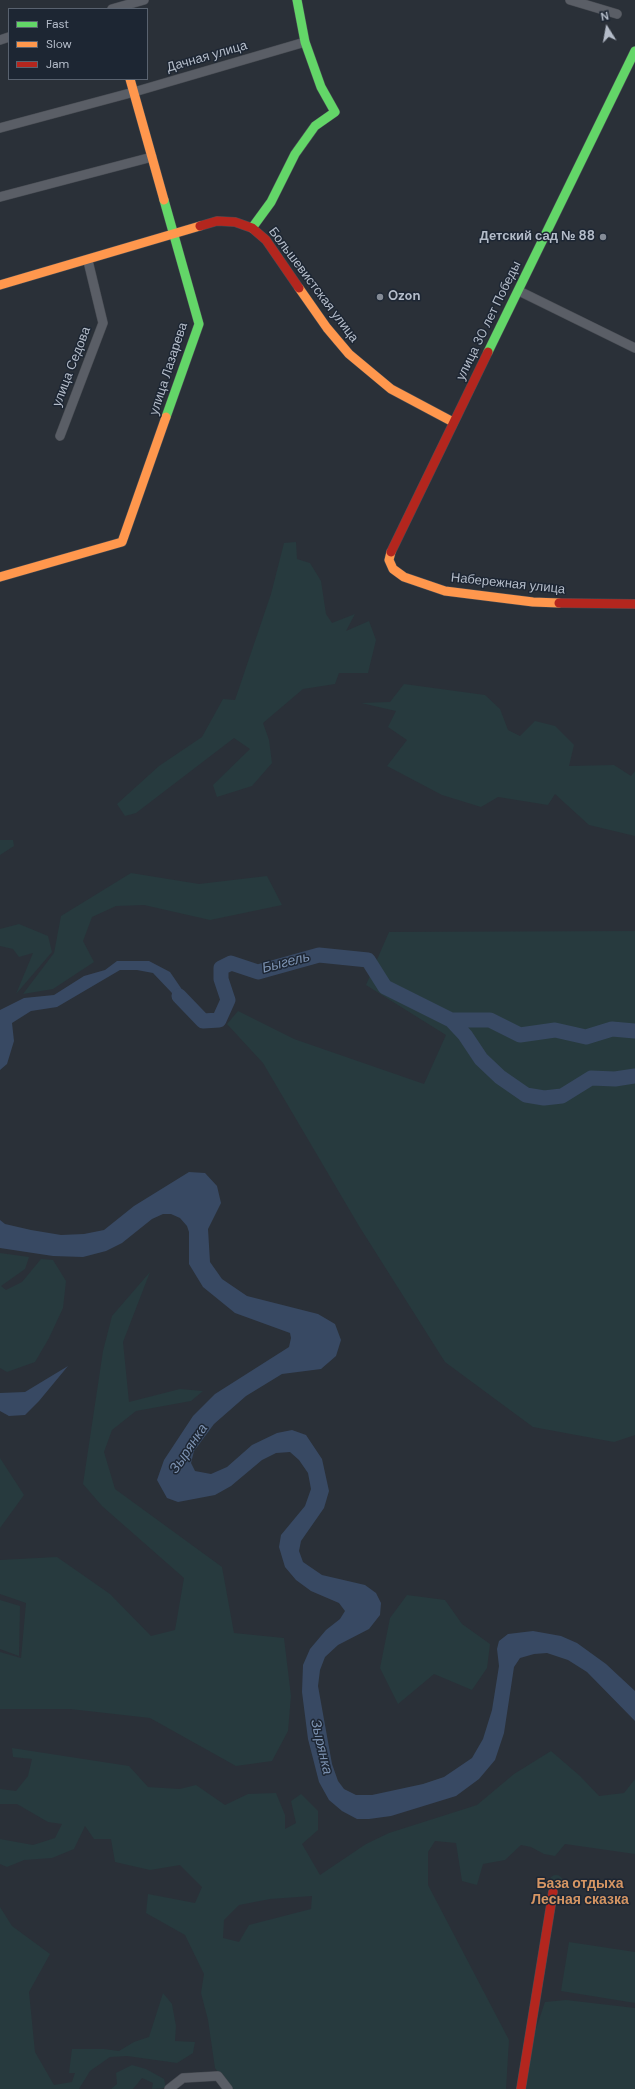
<!DOCTYPE html>
<meta charset="utf-8">
<style>
body{margin:0}
#map{position:relative;width:635px;height:2089px;overflow:hidden;background:#2a3038;font-family:"DM Sans",sans-serif}
canvas{display:block}
.legend{position:absolute;left:8px;top:8px;width:140px;height:72px;box-sizing:border-box;background:#1d2633;border:1px solid #59626f;margin:0;padding:5px 7px;list-style:none;font-size:12px;color:#b4bcc9}
.legend li{display:flex;align-items:center;gap:8px;height:20px}
.legend b{width:20px;border:1px solid #59626f}
.north{position:absolute;left:587px;top:8px;width:40px;height:40px;-webkit-text-stroke:3px #1d2633;paint-order:stroke;rotate:349deg;font-size:11px;font-weight:700;line-height:16px;text-align:center;color:#b4bcc9}
.north::after{content:'';display:block;margin:auto;width:14px;height:18px;background:#b4bcc9;clip-path:polygon(50% 0,100% 100%,50% 72%,0 100%)}
</style>
<div id="map">
<canvas width="635" height="2089"></canvas>
<ul class="legend">
<li><b style="height:5px;background:#63d668"></b>Fast</li>
<li><b style="height:5px;background:#ff974d"></b>Slow</li>
<li><b style="height:5px;background:#b3261e"></b>Jam</li>
</ul>
<div class="north">N</div>
</div>
<script>
const context = document.querySelector('canvas').getContext('2d');
context.lineJoin = 'round';
function fill(path, color) {
  context.fillStyle = color;
  context.fill(path, 'evenodd');
}
function toPath(rows) {
  const path = new Path2D();
  for (const r of rows) {
    if (r.length === 3) {
      path.moveTo(r[0] + r[2], r[1]);
      path.arc(r[0], r[1], r[2], 0, 2 * Math.PI);
      continue;
    }
    path.moveTo(r[0], r[1]);
    for (let i = 2; i < r.length; i += 2) path.lineTo(r[i], r[i + 1]);
  }
  return path;
}
function trace(path, color, width, dash) {
  context.strokeStyle = color;
  context.lineWidth = width;
  context.lineCap = dash ? 'butt' : 'round';
  context.setLineDash(dash || []);
  context.stroke(path);
}
function label(font, color, halo, rows, align = 'center') {
  context.font = font + ' "DM Sans",sans-serif';
  context.lineWidth = 3;
  context.setLineDash([]);
  context.textBaseline = 'middle';
  context.strokeStyle = halo;
  context.fillStyle = color;
  for (const [text, x, y, turn = 0] of rows) {
    context.save();
    context.translate(x, y);
    context.rotate((+turn || 0) * Math.PI / 180);
    context.textAlign = isNaN(turn) ? turn : align;
    if (halo) context.strokeText(text, 0, 0);
    context.fillText(text, 0, 0);
    context.restore();
  }
}
fill(toPath([
 [296,542,297,559,310,563,321,581,326,614,332,623,355,614,346,631,369,621,376,640,368,673,339,673,335,684,303,689,263,723,269,740,272,763,252,786,217,797,213,785,250,749,234,738,136,813,125,816,117,804,159,766,202,737,223,699,235,700,271,594,284,543],
 [404,684,485,695,500,709,508,730,520,736,535,721,555,726,574,745,569,766,614,765,631,776,635,771,635,836,589,825,555,794,548,805,498,797,481,807,442,795,387,766,407,740,388,727,396,711,361,703,390,702],
 [0,840,13,840,14,846,0,855],
 [131,873,199,884,267,876,282,905,210,920,144,905,116,906,92,917,83,941,94,962,53,989,23,994,54,953,61,916],
 [19,924,48,936,52,952,16,994,33,953,19,957,13,949,0,946,0,929],
 [635,931,635,1435,614,1442,533,1427,445,1362,359,1226,263,1063,227,1024,238,1011,294,1039,424,1084,446,1035,366,985,389,932],
 [0,1253,29,1257,25,1269,1,1286,6,1290,22,1282,41,1259,53,1260,66,1281,63,1308,49,1338,35,1362,7,1372,0,1368],
 [150,1272,123,1342,129,1402,180,1389,203,1391,191,1401,136,1411,112,1430,104,1452,115,1489,222,1567,234,1633,284,1638,291,1696,288,1731,272,1761,236,1766,150,1718,70,1709,0,1709,0,1652,21,1658,26,1603,0,1594,0,1560,57,1557,110,1594,151,1636,175,1630,184,1578,102,1506,83,1484,103,1351,112,1316],
 [0,1458,24,1495,0,1528],
 [407,1595,445,1600,462,1624,490,1644,487,1668,472,1690,434,1674,398,1704,380,1668,390,1618],
 [0,1600,20,1606,19,1656,0,1649],
 [12,1748,129,1766,148,1787,180,1789,196,1785,225,1805,248,1794,276,1793,285,1815,285,1829,296,1823,291,1801,301,1794,318,1811,318,1830,302,1844,320,1875,366,1844,389,1833,477,1805,514,1774,551,1751,580,1776,599,1796,624,1793,635,1779,635,1854,565,1844,555,1856,544,1854,531,1847,521,1845,505,1860,483,1864,477,1885,462,1881,456,1843,435,1841,428,1852,428,1885,509,2040,506,2089,231,2089,215,2068,208,2020,201,1993,204,1974,185,1935,146,1913,148,1894,195,1903,202,1887,180,1865,150,1870,115,1862,111,1839,94,1839,85,1826,74,1849,52,1858,24,1860,7,1867,0,1864,0,1839,33,1845,55,1838,62,1824,48,1822,17,1804,0,1804,0,1789,16,1791,28,1776,32,1759,13,1757],
 [312,1896,311,1909,249,1925,239,1942,223,1938,224,1920,239,1905,270,1899],
 [556,1882,7],
 [0,1907,12,1926,50,1954,29,1992,35,2052,54,2085,72,2082,75,2073,69,2073,72,2049,104,2049,119,2051,134,2042,149,2037,163,1993,172,2004,176,2026,175,2041,195,2042,193,2053,177,2063,127,2056,110,2057,90,2071,79,2089,0,2089],
 [569,1942,635,1952,635,2003,561,1991],
 [566,2000,635,2008,635,2089,526,2089,534,2035,545,2002],
 [132,2065,146,2069,164,2079,166,2088,152,2089,153,2083,142,2078,133,2089,111,2089,117,2084,116,2073]
]), '#273a3e');
fill(toPath([
 [117,961,149,961,170,972,196,1010,190,1012,153,973,137,970,120,970,57,1007,31,1011,12,1023,14,1041,7,1064,0,1070,0,1010,24,998,54,995,84,976,105,970],
 [189,1172,205,1173,217,1186,221,1203,208,1229,210,1262,222,1279,247,1296,318,1314,335,1324,341,1340,336,1356,321,1369,282,1374,246,1396,214,1424,194,1451,191,1463,195,1471,211,1474,227,1467,252,1445,277,1433,292,1430,306,1435,322,1459,329,1491,324,1508,301,1541,299,1551,303,1562,322,1575,365,1585,376,1593,381,1603,380,1615,369,1629,338,1645,325,1657,320,1670,318,1686,332,1764,338,1781,344,1789,356,1795,372,1795,423,1784,444,1777,472,1758,483,1739,492,1710,499,1666,497,1649,499,1641,508,1634,533,1631,561,1636,577,1643,606,1664,635,1691,635,1721,587,1672,568,1660,547,1653,534,1654,520,1658,514,1667,504,1733,495,1760,479,1779,456,1796,391,1816,369,1819,357,1819,342,1811,329,1800,319,1782,308,1739,302,1692,303,1665,310,1649,326,1630,340,1619,345,1611,339,1603,311,1591,296,1580,285,1567,279,1547,281,1535,305,1506,311,1489,308,1473,299,1460,290,1452,276,1453,262,1460,231,1486,215,1495,178,1502,167,1498,157,1480,164,1460,193,1416,215,1394,289,1347,291,1338,290,1333,235,1313,203,1287,189,1264,189,1232,187,1226,180,1218,171,1214,163,1214,152,1219,122,1243,106,1251,83,1257,53,1256,0,1248,0,1220,5,1224,31,1230,61,1235,84,1234,104,1230,134,1206],
 [68,1366,39,1401,25,1415,9,1416,0,1411,0,1393,25,1392]
]), '#384963');
trace(toPath([
 [179,996,203,1021,219,1020,228,1000,221,979,221,968,231,963,258,972,319,955,368,960,385,987,451,1020,490,1020,520,1035,555,1030,586,1037,612,1029,635,1031],
 [451,1020,465,1035,481,1059,500,1077,526,1095,544,1098,562,1096,591,1078,615,1079,635,1076]
]), '#384963', 15);
const street = toPath([
 [570,0,617,14],
 [112,9,144,0],
 [0,40,9,37],
 [0,128,134,92,305,42],
 [0,197,152,157],
 [519,291,635,348],
 [60,436,103,323,88,261],
 [169,2089,183,2078,218,2076,228,2089]
]);
const fast = toPath([
 [164,200,199,324,166,417],
 [252,228,271,202,295,154,315,126,335,112,321,87,305,42,297,0],
 [488,352,635,51]
]);
const slow = toPath([
 [130,79,164,200],
 [0,285,200,226],
 [299,288,327,328,349,354,391,389,453,422],
 [391,552,389,560,393,569,404,577,445,591,533,602,559,603],
 [0,577,122,542,166,417]
]);
const jam = toPath([
 [200,226,217,221,235,222,252,228,266,240,299,288],
 [391,552,488,352],
 [559,603,635,604],
 [521,2089,553,1892]
]);
trace(street, '#484c53', 10);
trace(fast, '#484c53', 10);
trace(slow, '#484c53', 10);
trace(jam, '#484c53', 10);
trace(street, '#5a5e66', 9);
trace(fast, '#63d668', 9);
trace(slow, '#ff974d', 9);
trace(jam, '#b3261e', 9);
for (const [x, y, r, color] of [
 [603,237,4,"#848b96"],
 [380,297,4,"#848b96"]
]) {
  const dot = new Path2D();
  dot.arc(x, y, r, 0, 2 * Math.PI);
  context.fillStyle = color;
  context.fill(dot);
  trace(dot, '#1d2633', 1.5);
}
label('13px', '#b4bcc9', '#1d2633', [
 ["Дачная улица",207,57,-16],
 ["Большевистская улица",313,285,53],
 ["улица 30 лет Победы",489,321,-64],
 ["улица Седова",72,367,-69],
 ["улица Лазарева",169,369,-72],
 ["Набережная улица",508,584,6]
]);
label('bold 13px', '#b4bcc9', '#1d2633', [
 ["Детский сад № 88",595,237],
 ["Ozon",388,297,"left"]
], 'right');
label('italic 14px', '#7c92b1', '#1d2633', [
 ["Быгель",286,963,-15],
 ["Зырянка",189,1449,-56],
 ["Зырянка",321,1747,77]
]);
label('bold 14px', '#d59563', '#1d2633', [
 ["База отдыха",580,1884],
 ["Лесная сказка",580,1900]
]);
</script>
